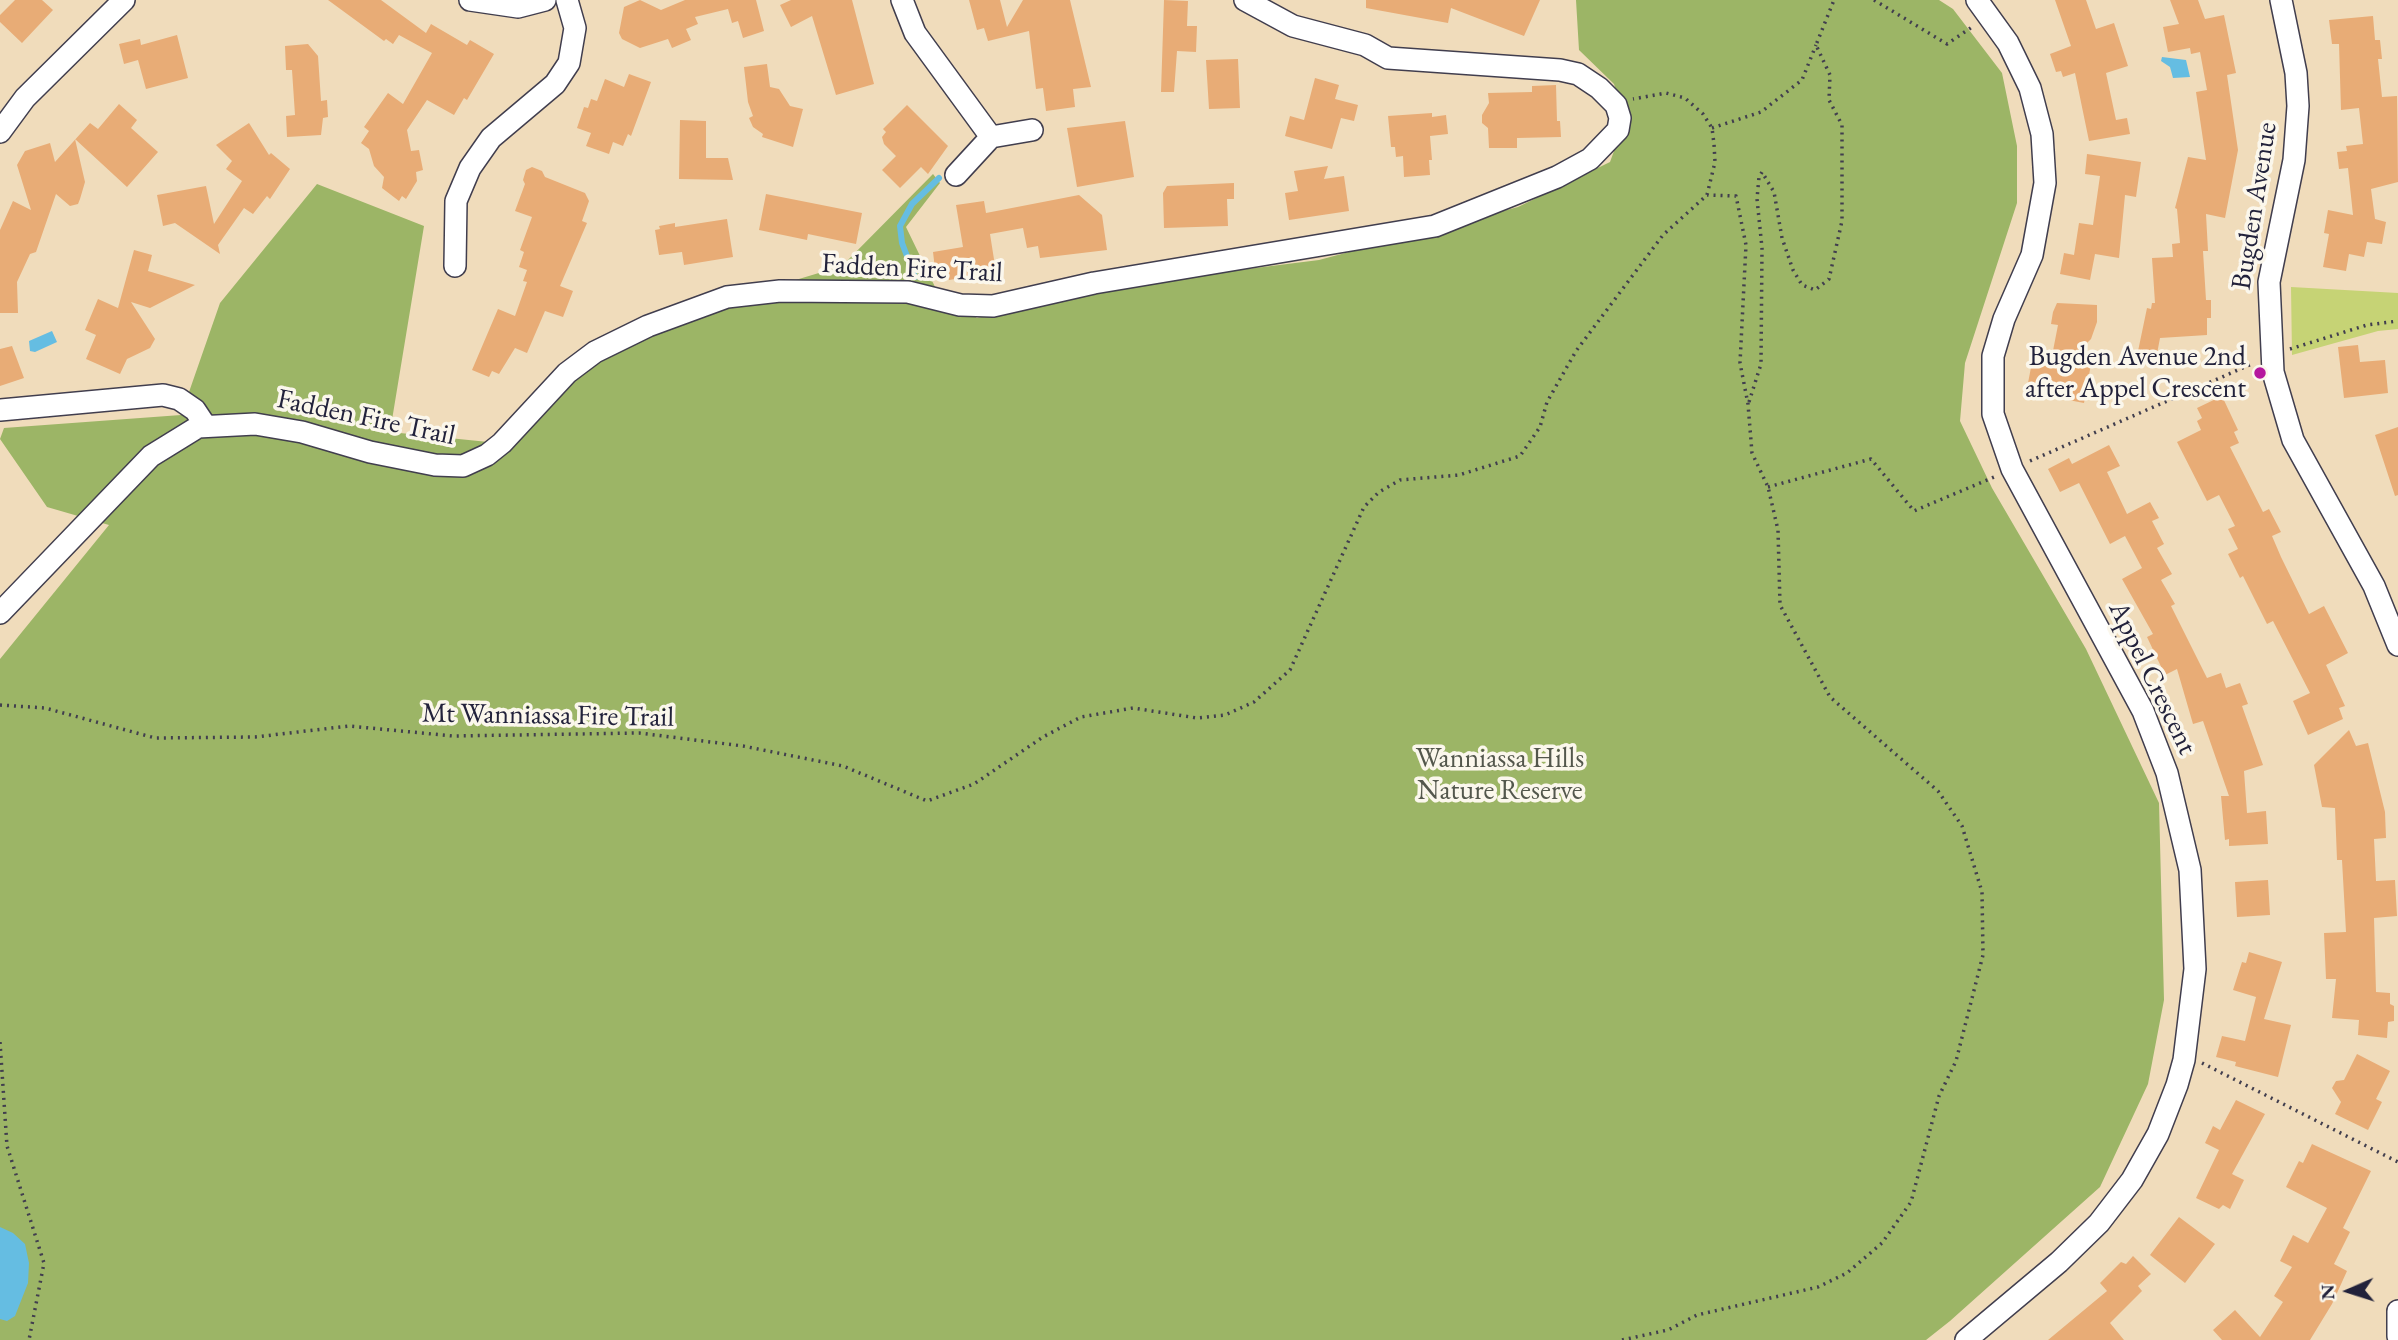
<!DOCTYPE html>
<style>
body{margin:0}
#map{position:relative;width:2398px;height:1340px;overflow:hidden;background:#f0dcbb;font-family:"EB Garamond",serif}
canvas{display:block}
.north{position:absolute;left:2314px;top:1256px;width:70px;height:70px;-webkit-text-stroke:5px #fbf7ec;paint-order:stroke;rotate:267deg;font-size:19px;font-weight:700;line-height:28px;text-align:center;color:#22223b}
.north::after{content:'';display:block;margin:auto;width:24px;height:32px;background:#22223b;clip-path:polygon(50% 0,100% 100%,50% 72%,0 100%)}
</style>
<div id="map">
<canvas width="2398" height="1340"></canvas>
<div class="north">N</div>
</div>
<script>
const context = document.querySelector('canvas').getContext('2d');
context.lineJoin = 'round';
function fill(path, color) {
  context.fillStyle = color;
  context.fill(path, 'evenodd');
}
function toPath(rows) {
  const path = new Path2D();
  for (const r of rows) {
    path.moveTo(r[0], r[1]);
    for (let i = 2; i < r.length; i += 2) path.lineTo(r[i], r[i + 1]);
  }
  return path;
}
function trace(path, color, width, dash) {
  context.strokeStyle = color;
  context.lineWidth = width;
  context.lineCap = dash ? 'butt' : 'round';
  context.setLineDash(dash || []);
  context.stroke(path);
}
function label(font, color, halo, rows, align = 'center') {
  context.font = font + ' "EB Garamond",serif';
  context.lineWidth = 7;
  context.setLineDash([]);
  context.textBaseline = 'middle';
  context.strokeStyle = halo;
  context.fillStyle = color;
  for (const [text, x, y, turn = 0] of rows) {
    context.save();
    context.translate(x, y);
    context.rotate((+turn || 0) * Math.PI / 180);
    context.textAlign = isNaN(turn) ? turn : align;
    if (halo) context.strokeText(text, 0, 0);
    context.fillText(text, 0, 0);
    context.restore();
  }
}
fill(toPath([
 [2291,287,2398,293,2398,329,2378,331,2292,355]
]), '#c6d375');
fill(toPath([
 [1576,0,1939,0,1953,9,2002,73,2017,146,2017,203,1965,363,1960,421,1992,488,2086,649,2159,803,2164,1000,2148,1084,2100,1187,1950,1321,1926,1340,0,1340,0,659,109,525,47,507,0,439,4,428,181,415,220,303,317,184,424,226,390,432,498,443,575,379,663,320,842,266,933,174,940,183,906,227,937,291,977,318,1089,289,1319,260,1518,207,1610,162,1625,121,1614,84,1579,50]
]), '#9cb566');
fill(toPath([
 [2162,57,2186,60,2190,77,2173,78,2170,67,2161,61],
 [52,331,57,342,35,352,30,351,29,341],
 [0,1227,13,1233,25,1244,29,1263,28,1283,15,1316,7,1321,0,1319]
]), '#65bde2');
trace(toPath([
 [915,277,902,243,900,226,912,204,939,178]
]), '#65bde2', 6);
fill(toPath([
 [15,0,42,0,53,10,22,43,0,22,0,15],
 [328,0,381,0,426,33,431,24,467,45,470,40,494,54,467,100,464,98,454,115,427,100,407,130,411,151,419,150,423,170,416,172,417,181,406,199,402,196,399,201,382,188,384,177,374,166,369,149,361,143,369,131,364,127,388,93,403,104,432,53,399,35,393,44,386,39,384,41],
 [640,0,661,10,685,0,756,0,764,31,743,38,738,21,732,23,728,9,695,17,698,24,686,29,691,40,672,48,668,39,640,48,622,39,619,33,624,7],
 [791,0,852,0,874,84,836,95,812,16,791,27,780,5],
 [969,0,1000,0,1007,27,1023,0,1070,0,1091,87,1073,89,1075,107,1046,111,1043,88,1036,89,1029,31,988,41,984,28,977,30],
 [1164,0,1188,1,1187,26,1197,26,1196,52,1177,51,1174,92,1161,92],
 [1366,0,1540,0,1524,36,1451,8,1448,23,1366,8],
 [2055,0,2086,0,2096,29,2114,23,2128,66,2106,73,2116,120,2127,118,2130,134,2089,141,2075,73,2063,77,2061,71,2056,72,2050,54,2071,46],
 [2170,0,2198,0,2205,19,2224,15,2236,73,2227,75,2238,150,2225,218,2206,214,2208,251,2203,251,2206,300,2211,300,2211,318,2207,318,2207,335,2160,338,2156,359,2137,356,2147,308,2151,309,2152,303,2155,303,2152,258,2173,257,2172,244,2180,243,2177,209,2175,208,2188,157,2206,160,2196,92,2207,90,2200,52,2191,54,2190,48,2168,52,2163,27,2179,24],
 [2373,16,2375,40,2380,40,2382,59,2378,59,2382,97,2397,96,2398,182,2371,189,2375,219,2386,222,2382,244,2367,242,2364,257,2349,254,2346,271,2323,267,2329,234,2324,233,2328,210,2353,215,2348,168,2339,169,2337,152,2347,151,2346,146,2363,144,2359,108,2341,110,2339,44,2332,44,2329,20],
 [177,35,188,78,146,89,138,60,124,64,119,44,140,39,141,45],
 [308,44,318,56,321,101,327,100,328,117,323,118,321,135,287,137,286,116,295,115,292,70,286,70,285,46],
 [1238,59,1240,108,1209,109,1206,60],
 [767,64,770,87,779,89,790,106,803,109,793,147,762,137,763,134,753,127,749,118,753,116,748,102,744,67],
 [629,74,651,82,631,136,628,134,623,146,613,142,609,154,586,146,591,133,577,128,584,107,588,108,591,99,597,101,605,79,624,87],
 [1315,78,1339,85,1335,99,1358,105,1354,121,1341,118,1332,149,1285,136,1290,116,1304,120],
 [1556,85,1557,121,1560,121,1561,137,1517,138,1517,148,1489,148,1488,128,1482,123,1482,115,1489,103,1488,93,1532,92,1532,86],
 [119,104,137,120,131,128,158,152,127,187,75,139,85,182,80,199,78,204,70,206,56,194,36,252,30,254,17,282,18,313,0,313,0,230,13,201,31,210,17,165,25,151,50,143,55,162,90,123,98,129],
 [907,105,948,146,928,174,921,167,900,188,882,170,896,156,884,144,882,137,886,132,883,129],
 [1432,113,1432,117,1446,115,1448,134,1430,136,1432,160,1429,160,1430,175,1404,177,1403,156,1396,157,1395,147,1391,147,1388,116],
 [680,120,706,121,706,158,728,158,733,180,679,179],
 [1125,121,1134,177,1077,187,1067,128],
 [249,123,269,155,271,153,290,169,270,199,267,196,253,214,244,208,218,245,220,254,175,223,163,226,157,195,206,186,214,224,242,181,226,169,232,161,216,145],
 [2087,154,2141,162,2136,197,2125,195,2119,258,2095,254,2090,280,2060,274,2064,253,2074,255,2079,223,2093,225,2100,176,2085,174],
 [1328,166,1324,179,1344,176,1349,211,1289,220,1285,193,1298,191,1294,171],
 [532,167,542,171,545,177,585,193,589,201,582,221,587,223,560,286,573,291,563,317,545,311,527,353,515,348,499,374,492,371,489,377,472,370,498,309,515,316,527,282,523,281,527,270,519,267,524,252,520,250,532,217,515,211,525,184,523,180,526,170],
 [1234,183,1234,199,1227,199,1228,226,1164,228,1163,193,1167,186],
 [766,194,862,213,856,244,808,234,807,240,759,230],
 [1079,195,1102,215,1107,250,1040,258,1038,246,1027,248,1023,228,990,234,996,272,949,280,947,267,935,269,933,252,963,247,956,205,984,201,986,213],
 [727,219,733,257,684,265,682,252,659,255,655,230,660,229,659,226,675,223,675,227],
 [134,250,152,255,148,271,195,285,150,308,131,302,155,339,150,348,127,359,120,374,86,359,96,335,85,330,98,299,118,308],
 [2057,303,2097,305,2097,322,2091,339,2070,360,2091,364,2084,403,2053,397,2055,389,2028,383,2033,357,2051,361,2058,325,2051,324,2053,312],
 [2358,345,2360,362,2385,360,2388,393,2344,398,2338,347],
 [12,346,24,378,0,386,0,349],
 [2222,396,2238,430,2234,432,2239,443,2230,447,2263,512,2269,509,2281,532,2272,536,2281,557,2309,614,2324,606,2348,653,2326,665,2345,706,2339,708,2343,719,2308,735,2293,701,2310,693,2273,621,2267,624,2243,576,2240,578,2228,554,2238,549,2228,529,2235,526,2219,495,2207,501,2177,442,2201,430,2197,421,2202,418,2197,408],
 [2398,427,2398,495,2395,496,2375,435],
 [2109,445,2120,466,2107,472,2127,514,2150,502,2159,518,2152,521,2164,544,2157,548,2172,574,2161,580,2175,604,2171,606,2207,678,2221,673,2226,688,2240,683,2248,704,2242,706,2263,765,2244,771,2247,813,2266,811,2268,844,2229,846,2229,839,2225,840,2221,796,2229,796,2203,721,2193,724,2177,669,2165,675,2147,637,2153,634,2122,579,2142,568,2125,536,2110,544,2079,483,2060,492,2048,469,2069,458,2072,464],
 [2349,730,2356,746,2368,743,2385,812,2386,838,2374,839,2376,881,2395,880,2397,916,2374,918,2376,992,2390,993,2390,1004,2394,1006,2394,1021,2388,1022,2387,1038,2358,1035,2359,1020,2332,1018,2336,979,2326,979,2324,933,2346,932,2342,860,2337,860,2335,808,2322,807,2314,765],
 [2268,880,2270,915,2237,917,2235,882],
 [2249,952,2282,962,2264,1019,2291,1025,2278,1077,2235,1066,2236,1062,2216,1057,2222,1036,2245,1041,2256,997,2233,990,2242,962,2246,963],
 [2357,1054,2390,1071,2376,1099,2382,1102,2368,1130,2335,1114,2341,1102,2332,1088,2336,1081,2344,1080],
 [2236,1100,2265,1114,2232,1174,2244,1180,2230,1209,2223,1205,2219,1209,2196,1198,2219,1150,2205,1143,2213,1126,2220,1130],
 [2312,1144,2371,1171,2343,1228,2350,1232,2334,1264,2347,1271,2332,1304,2310,1340,2222,1340,2213,1330,2235,1310,2260,1337,2283,1302,2274,1296,2292,1267,2280,1261,2293,1235,2308,1243,2327,1208,2286,1187,2299,1161,2303,1163],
 [2179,1217,2215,1244,2185,1283,2150,1255],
 [2133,1256,2151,1274,2138,1286,2142,1291,2110,1323,2124,1340,2048,1340,2107,1291,2100,1283,2121,1262,2126,1264]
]), '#e8ac76');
const minor = toPath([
 [470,0,518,7,545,0],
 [902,0,915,33,991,137,1032,130],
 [2281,0,2296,73,2298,106,2294,160,2269,282,2273,372,2293,440,2374,586,2398,645],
 [0,132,25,98,124,0],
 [956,175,991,137],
 [455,266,456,201,470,168,491,138,555,84,569,63,575,28,567,0],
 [0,410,163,395,179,399,195,410,205,425],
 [0,613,151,456,198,427,255,424,302,432,370,452,435,465,463,466,487,455,502,443,567,373,595,352,648,326,727,297,780,291,908,292,960,305,993,306,1094,283,1435,226,1557,177,1590,159,1618,130,1620,118,1616,105,1599,88,1578,74,1560,70,1388,58,1365,45,1293,26,1245,0],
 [2398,1311,2398,1336],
 [1966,1340,2059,1262,2099,1223,2132,1180,2158,1134,2177,1085,2184,1060,2195,969,2190,870,2167,773,2143,711,2012,469,1993,414,1993,356,2004,319,2032,255,2045,183,2042,134,2030,88,2008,43,1977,0]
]);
trace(minor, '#413e4e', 24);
trace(toPath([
 [1874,0,1947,44,1972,27],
 [1712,128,1761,112,1802,80,1816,45],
 [2290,349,2367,325,2398,321],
 [1749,402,1761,364,1762,248,1757,199,1759,177,1762,172,1774,192,1782,238,1793,270,1802,285,1815,290,1829,279,1842,221,1842,125,1829,100,1830,75,1816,45,1834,0],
 [2030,461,2254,363],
 [1768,487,1871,459,1914,511,1994,477],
 [0,705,45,708,155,738,255,737,349,726,453,736,639,733,743,746,843,766,927,801,974,784,1043,737,1081,717,1133,708,1197,718,1225,715,1254,702,1290,670,1364,507,1379,492,1400,480,1459,475,1520,456,1540,427,1547,402,1576,351,1663,235,1707,195,1715,162,1714,144,1712,128,1703,114,1685,98,1666,93,1633,99],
 [0,1042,7,1146,44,1263,29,1340],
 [2202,1063,2398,1162],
 [1622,1340,1668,1330,1697,1315,1818,1287,1847,1273,1882,1243,1911,1202,1939,1096,1956,1061,1983,955,1982,892,1962,826,1938,791,1830,697,1780,605,1778,530,1768,487,1752,453,1748,404,1740,363,1746,245,1736,196,1707,195]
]), '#413e4e', 3.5, [2, 5]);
trace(minor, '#fff', 21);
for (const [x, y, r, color] of [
 [2260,373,7,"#b5179e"]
]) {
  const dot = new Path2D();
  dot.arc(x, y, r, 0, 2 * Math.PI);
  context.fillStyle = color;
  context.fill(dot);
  trace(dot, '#fbf7ec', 2.5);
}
label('28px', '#22223b', '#fbf7ec', [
 ["Bugden Avenue",2255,206,-81],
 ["Fadden Fire Trail",912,269,3],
 ["Fadden Fire Trail",366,418,12],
 ["Appel Crescent",2152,678,64],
 ["Mt Wanniassa Fire Trail",548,716,1]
]);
label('28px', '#22223b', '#fbf7ec', [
 ["Bugden Avenue 2nd",2246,357],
 ["after Appel Crescent",2246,389]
], 'right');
label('28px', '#53574c', '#fbf7ec', [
 ["Wanniassa Hills",1500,759],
 ["Nature Reserve",1500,791]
]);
</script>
